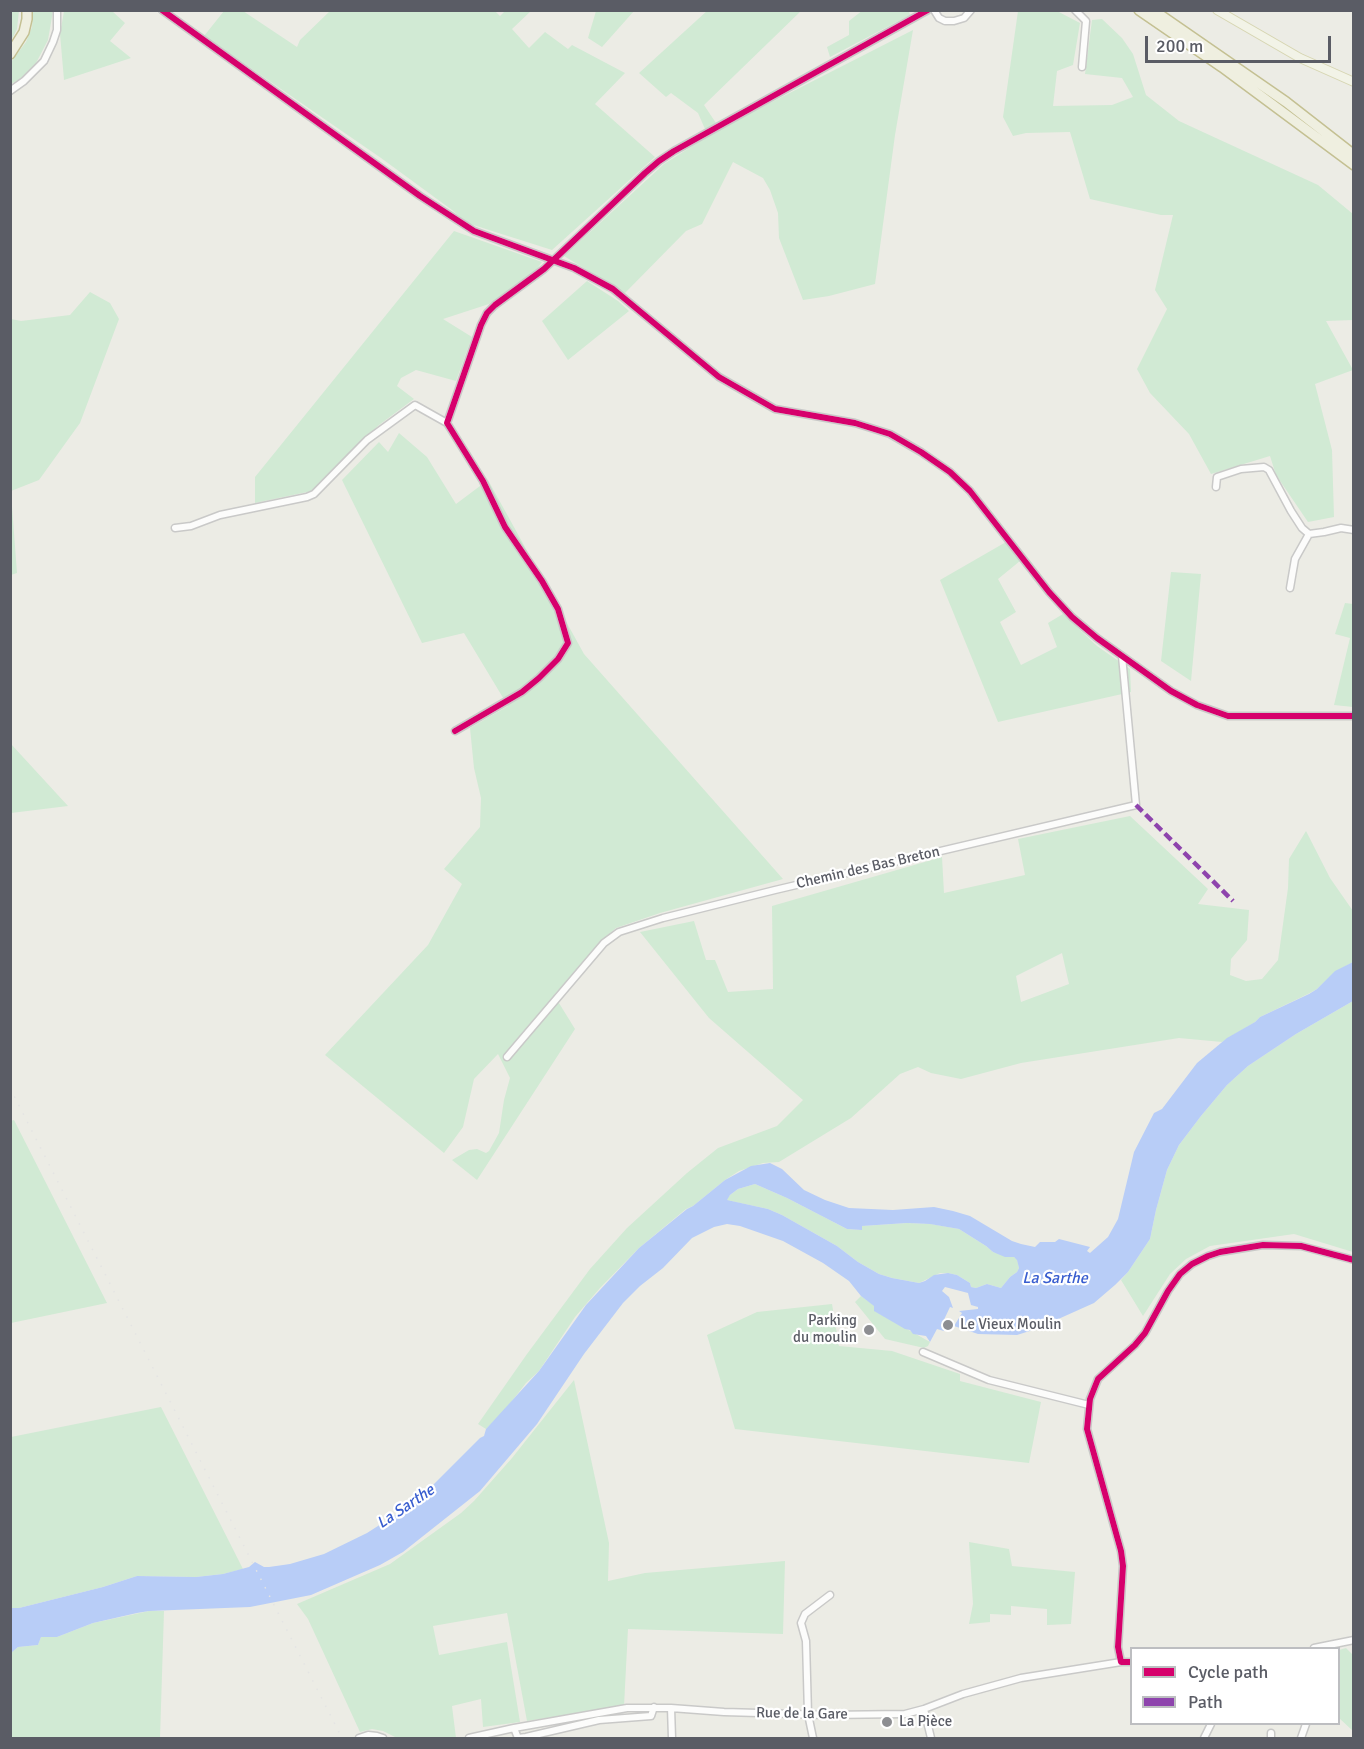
<!DOCTYPE html>
<meta charset="utf-8">
<style>
body{margin:0}
#map{position:relative;width:1364px;height:1749px;overflow:hidden;background:#ecece5;font-family:Signika,sans-serif}
canvas{display:block}
.frame{position:absolute;inset:0;border:12px solid #5a5c65;pointer-events:none}
.legend{position:absolute;left:1130px;top:1647px;width:210px;height:78px;box-sizing:border-box;background:#fff;border:2px solid #bdbec1;margin:0;padding:8px 10px;list-style:none;font-size:18px;color:#5a5c65}
.legend li{display:flex;align-items:center;gap:12px;height:30px}
.legend b{width:30px;border:2px solid #bdbec1}
.scale{position:absolute;left:1145px;top:36px;width:186px;height:27px;box-sizing:border-box;border:3px solid #5a5c65;border-top:0;padding-left:8px;font-size:18px;line-height:21px;white-space:nowrap;color:#5a5c65;-webkit-text-stroke:4px #fff;paint-order:stroke}
</style>
<div id="map">
<canvas width="1364" height="1749"></canvas>
<div class="frame"></div>
<ul class="legend">
<li><b style="height:8px;background:#d6006c"></b>Cycle path</li>
<li><b style="height:8px;background:#8e44ad"></b>Path</li>
</ul>
<div class="scale">200 m</div>
</div>
<script>
const context = document.querySelector('canvas').getContext('2d');
context.lineJoin = 'round';
function fill(path, color) {
  context.fillStyle = color;
  context.fill(path, 'evenodd');
}
function toPath(rows) {
  const path = new Path2D();
  for (const r of rows) {
    path.moveTo(r[0], r[1]);
    for (let i = 2; i < r.length; i += 2) path.lineTo(r[i], r[i + 1]);
  }
  return path;
}
function trace(path, color, width, dash) {
  context.strokeStyle = color;
  context.lineWidth = width;
  context.lineCap = dash ? 'butt' : 'round';
  context.setLineDash(dash || []);
  context.stroke(path);
}
function label(font, color, halo, rows, align = 'center') {
  context.font = font + ' Signika,sans-serif';
  context.lineWidth = 4.5;
  context.setLineDash([]);
  context.textBaseline = 'middle';
  context.strokeStyle = halo;
  context.fillStyle = color;
  for (const [text, x, y, turn = 0] of rows) {
    context.save();
    context.translate(x, y);
    context.rotate((+turn || 0) * Math.PI / 180);
    context.textAlign = isNaN(turn) ? turn : align;
    if (halo) context.strokeText(text, 0, 0);
    context.fillText(text, 0, 0);
    context.restore();
  }
}
fill(toPath([
 [11,10,19,11,17,29,11,41],
 [494,10,500,16,505,11,531,11,512,29,529,48,545,32,568,49,572,45,625,73,595,104,655,157,552,250,467,223,452,210,381,158,204,36,224,11,243,11,297,47,300,40,330,11],
 [708,10,801,11,704,105,716,123,705,129,698,113,671,93,666,97,639,73],
 [863,10,909,11,910,15,830,57,827,47,849,35,849,21],
 [33,11,53,11,48,40,36,63,20,79,11,84,11,62,26,42,32,27],
 [64,11,112,11,125,23,110,41,131,58,64,80,60,34],
 [596,11,596,10,634,11,602,47,588,38],
 [1018,11,1057,11,1080,23,1073,65,1057,71,1053,106,1112,105,1133,97,1122,78,1085,74,1092,20,1102,19,1122,38,1133,54,1146,95,1179,121,1318,185,1353,214,1353,320,1326,321,1353,370,1315,384,1332,450,1334,517,1308,522,1276,475,1270,456,1211,474,1189,434,1150,393,1137,369,1167,309,1155,290,1173,215,1161,215,1090,199,1070,132,1026,133,1013,136,1003,117],
 [913,30,895,135,875,284,829,296,803,300,779,238,778,213,770,190,763,178,733,162,702,224,686,231,625,293,564,256,664,164,719,129],
 [454,231,542,262,534,273,489,304,443,319,472,337,456,381,416,370,401,378,397,386,414,399,379,425,312,491,255,503,255,477],
 [587,281,618,301,629,311,568,360,542,321],
 [90,292,110,303,119,319,80,423,39,480,11,491,11,319,21,321,70,315],
 [399,433,427,457,456,504,488,480,584,654,783,879,660,913,616,928,607,936,554,995,575,1029,477,1180,452,1160,469,1150,477,1149,486,1153,489,1151,499,1133,504,1100,510,1078,498,1054,474,1079,463,1127,444,1153,325,1055,428,945,462,884,444,869,480,827,481,798,474,768,470,728,508,706,464,633,422,643,342,480,379,442,388,452],
 [11,493,17,573,11,575,10,575],
 [1006,542,1020,561,998,579,1016,612,1000,622,1021,665,1057,647,1048,623,1063,614,1097,646,1130,669,1131,692,998,722,940,580],
 [1171,572,1201,574,1191,681,1161,661],
 [1345,603,1353,604,1353,707,1334,705,1350,638,1335,634],
 [10,744,11,744,68,806,11,813],
 [1130,816,1208,889,1198,904,1249,910,1247,940,1231,959,1230,975,1246,981,1262,979,1278,960,1288,888,1289,859,1306,831,1330,878,1353,911,1353,962,1335,972,1317,989,1308,994,1260,1017,1255,1022,1222,1042,1179,1038,1021,1063,961,1079,931,1073,918,1067,900,1074,851,1118,779,1162,763,1163,739,1171,725,1180,693,1206,686,1209,639,1248,600,1288,575,1317,539,1371,526,1383,505,1410,486,1429,478,1424,527,1354,590,1269,627,1228,687,1173,718,1148,777,1126,803,1100,709,1018,640,932,694,921,706,960,715,960,728,992,773,989,772,906,942,857,944,893,1025,875,1018,839],
 [1062,953,1069,984,1021,1002,1016,976],
 [1353,1001,1353,1252,1294,1234,1210,1246,1186,1259,1170,1274,1143,1316,1121,1280,1128,1272,1150,1239,1156,1210,1167,1170,1179,1145,1201,1116,1227,1085,1248,1066,1296,1034],
 [14,1120,107,1303,11,1323,10,1121],
 [755,1184,787,1198,847,1229,861,1230,862,1226,907,1223,931,1224,959,1229,986,1246,993,1252,1014,1257,1017,1259,1019,1268,1017,1272,1010,1277,1001,1288,987,1284,976,1288,971,1287,970,1283,957,1275,948,1273,940,1273,919,1283,892,1278,879,1274,858,1262,837,1246,782,1215,768,1209,726,1200,730,1195,738,1189],
 [861,1296,875,1306,875,1311,930,1342,928,1346,924,1348,885,1339,855,1302],
 [832,1304,839,1346,892,1351,960,1374,960,1381,1041,1402,1029,1463,735,1429,707,1335,757,1312],
 [574,1380,609,1543,608,1581,645,1573,785,1561,783,1634,628,1629,624,1706,527,1721,507,1613,433,1626,439,1655,507,1642,520,1722,483,1727,481,1699,452,1706,456,1738,397,1738,383,1731,372,1729,360,1732,308,1619,297,1604,390,1564,461,1513,474,1501,512,1458],
 [161,1407,243,1569,223,1574,196,1577,137,1576,103,1587,19,1608,11,1608,11,1437],
 [969,1542,1009,1549,1012,1566,1075,1572,1071,1624,1047,1625,1047,1609,1011,1606,1011,1615,990,1614,990,1622,969,1624,973,1604],
 [149,1611,164,1611,160,1738,11,1738,11,1653,18,1647,38,1645,41,1637,57,1637,93,1623],
 [1346,1648,1353,1655,1353,1731,1339,1718,1339,1650]
]), '#d1ead4');
fill(toPath([
 [1353,962,1353,1001,1296,1034,1248,1066,1227,1085,1201,1116,1179,1145,1167,1170,1156,1210,1150,1239,1128,1272,1115,1285,1094,1303,1036,1329,1017,1335,978,1334,954,1326,962,1313,959,1311,978,1309,978,1307,971,1305,968,1293,945,1287,942,1291,949,1297,953,1308,950,1307,941,1326,945,1329,944,1331,937,1329,930,1342,926,1336,913,1334,910,1330,905,1329,874,1311,874,1306,861,1296,849,1281,823,1263,783,1241,740,1226,727,1224,714,1227,692,1238,663,1268,640,1286,623,1303,584,1354,537,1424,480,1491,403,1552,380,1565,311,1595,250,1607,149,1611,137,1613,93,1623,57,1637,41,1637,38,1645,18,1647,11,1653,11,1608,19,1608,103,1587,137,1576,196,1577,223,1574,249,1567,255,1562,264,1567,269,1567,290,1564,324,1554,367,1533,403,1510,431,1487,480,1438,484,1436,486,1429,539,1371,586,1305,639,1248,687,1209,693,1206,725,1180,751,1166,770,1163,782,1169,804,1190,825,1200,849,1208,893,1210,934,1207,953,1211,970,1216,1012,1241,1021,1244,1035,1247,1040,1242,1055,1242,1059,1239,1090,1247,1087,1251,1090,1253,1108,1237,1118,1219,1134,1152,1154,1113,1162,1109,1197,1063,1227,1038,1255,1022,1260,1017,1309,994,1317,989,1335,971],
 [755,1184,787,1198,847,1229,862,1230,862,1226,907,1223,930,1224,959,1229,986,1246,993,1252,1005,1257,1014,1257,1017,1260,1019,1268,1017,1272,1010,1277,1001,1288,987,1284,976,1288,971,1287,970,1283,957,1275,948,1273,934,1275,925,1281,919,1283,892,1278,879,1274,858,1262,837,1246,782,1215,768,1209,727,1200,730,1195,738,1189]
]), '#b8cdf7');
const minor = toPath([
 [162,10,420,196,474,231,574,268,613,289,719,377,775,409,855,423,890,434,921,452,950,472,970,491,1049,592,1072,617,1097,638,1171,691,1197,705,1228,716,1354,716],
 [934,10,939,18,945,21,954,21,964,18,971,10],
 [1075,10,1086,21,1082,67],
 [10,91,24,81,44,61,53,42,57,30,57,10],
 [1216,487,1217,477,1241,469,1264,467,1269,470,1291,511,1302,528,1309,534,1324,532,1341,528,1354,530],
 [175,528,191,526,220,515,307,497,314,494,367,440,415,405,447,423],
 [1290,588,1295,559,1309,534],
 [455,731,522,692,539,678,558,659,568,643,558,609,542,581,505,527,483,481,447,423,481,325,487,313,495,305,544,269,645,173,659,161,674,151,928,10],
 [507,1057,604,943,619,932,663,918,775,890,1136,805,1122,656],
 [923,1352,989,1380,1089,1405],
 [1314,1648,1354,1640],
 [1121,1662,1118,1647,1123,1566,1121,1551,1087,1429,1090,1399,1098,1379,1135,1345,1145,1333,1168,1291,1180,1274,1192,1264,1208,1256,1220,1252,1263,1245,1301,1246,1354,1260],
 [671,1708,672,1738],
 [924,1709,931,1738],
 [514,1728,518,1738,526,1737,599,1720,651,1716,654,1707],
 [359,1738,368,1735,377,1736,383,1738],
 [469,1738,514,1728,627,1708,671,1708,724,1712,828,1715,905,1714,924,1709,963,1694,1021,1678,1121,1662,1132,1662],
 [813,1738,808,1714,806,1641,801,1623,805,1614,830,1595],
 [1204,1738,1211,1724],
 [1271,1738,1271,1733],
 [1301,1738,1306,1724]
]);
const major = toPath([
 [1217,10,1300,58,1354,82]
]);
const highway = toPath([
 [1139,10,1222,67,1354,165],
 [1153,10,1286,102,1354,155],
 [10,54,24,32,27,19,27,10]
]);
trace(minor, '#c9c9c8', 9);
trace(major, '#d6d5b1', 10);
trace(highway, '#c4c092', 12);
trace(minor, '#fcfcfb', 6);
trace(major, '#f2f3e7', 8);
trace(highway, '#efefe0', 9);
trace(toPath([
 [10,1088,342,1738]
]), '#e4e4e3', 1.5, [1.5, 8]);
trace(toPath([
 [1136,805,1233,901]
]), '#8e44ad', 4.5, [9, 4.5]);
trace(toPath([
 [162,10,420,196,474,231,574,268,613,289,719,377,775,409,855,423,890,434,921,452,950,472,970,491,1049,592,1072,617,1097,638,1171,691,1197,705,1228,716,1354,716],
 [455,731,522,692,539,678,558,659,568,643,558,609,542,581,505,527,483,481,447,423,481,325,487,313,495,305,544,269,645,173,659,161,674,151,928,10],
 [1132,1662,1121,1662,1118,1647,1123,1566,1121,1551,1087,1429,1090,1399,1098,1379,1135,1345,1145,1333,1168,1291,1180,1274,1192,1264,1208,1256,1220,1252,1263,1245,1301,1246,1354,1260]
]), '#d6006c', 6);
for (const [x, y, r, color] of [
 [948,1325,6,"#8d8e92"],
 [869,1330,6,"#8d8e92"],
 [887,1722,6,"#8d8e92"]
]) {
  const dot = new Path2D();
  dot.arc(x, y, r, 0, 2 * Math.PI);
  context.fillStyle = color;
  context.fill(dot);
  trace(dot, '#fff', 2);
}
label('15px', '#5a5c65', '#fff', [
 ["Chemin des Bas Breton",868,868,-13],
 ["Rue de la Gare",802,1714,1]
]);
label('15px', '#5a5c65', '#fff', [
 ["Parking",857,1321,"right"],
 ["du moulin",857,1338,"right"],
 ["Le Vieux Moulin",960,1325],
 ["La Pièce",899,1722]
], 'left');
label('italic 16px', '#385dcf', '#fff', [
 ["La Sarthe",1055,1279],
 ["La Sarthe",406,1507,-34]
]);
</script>
